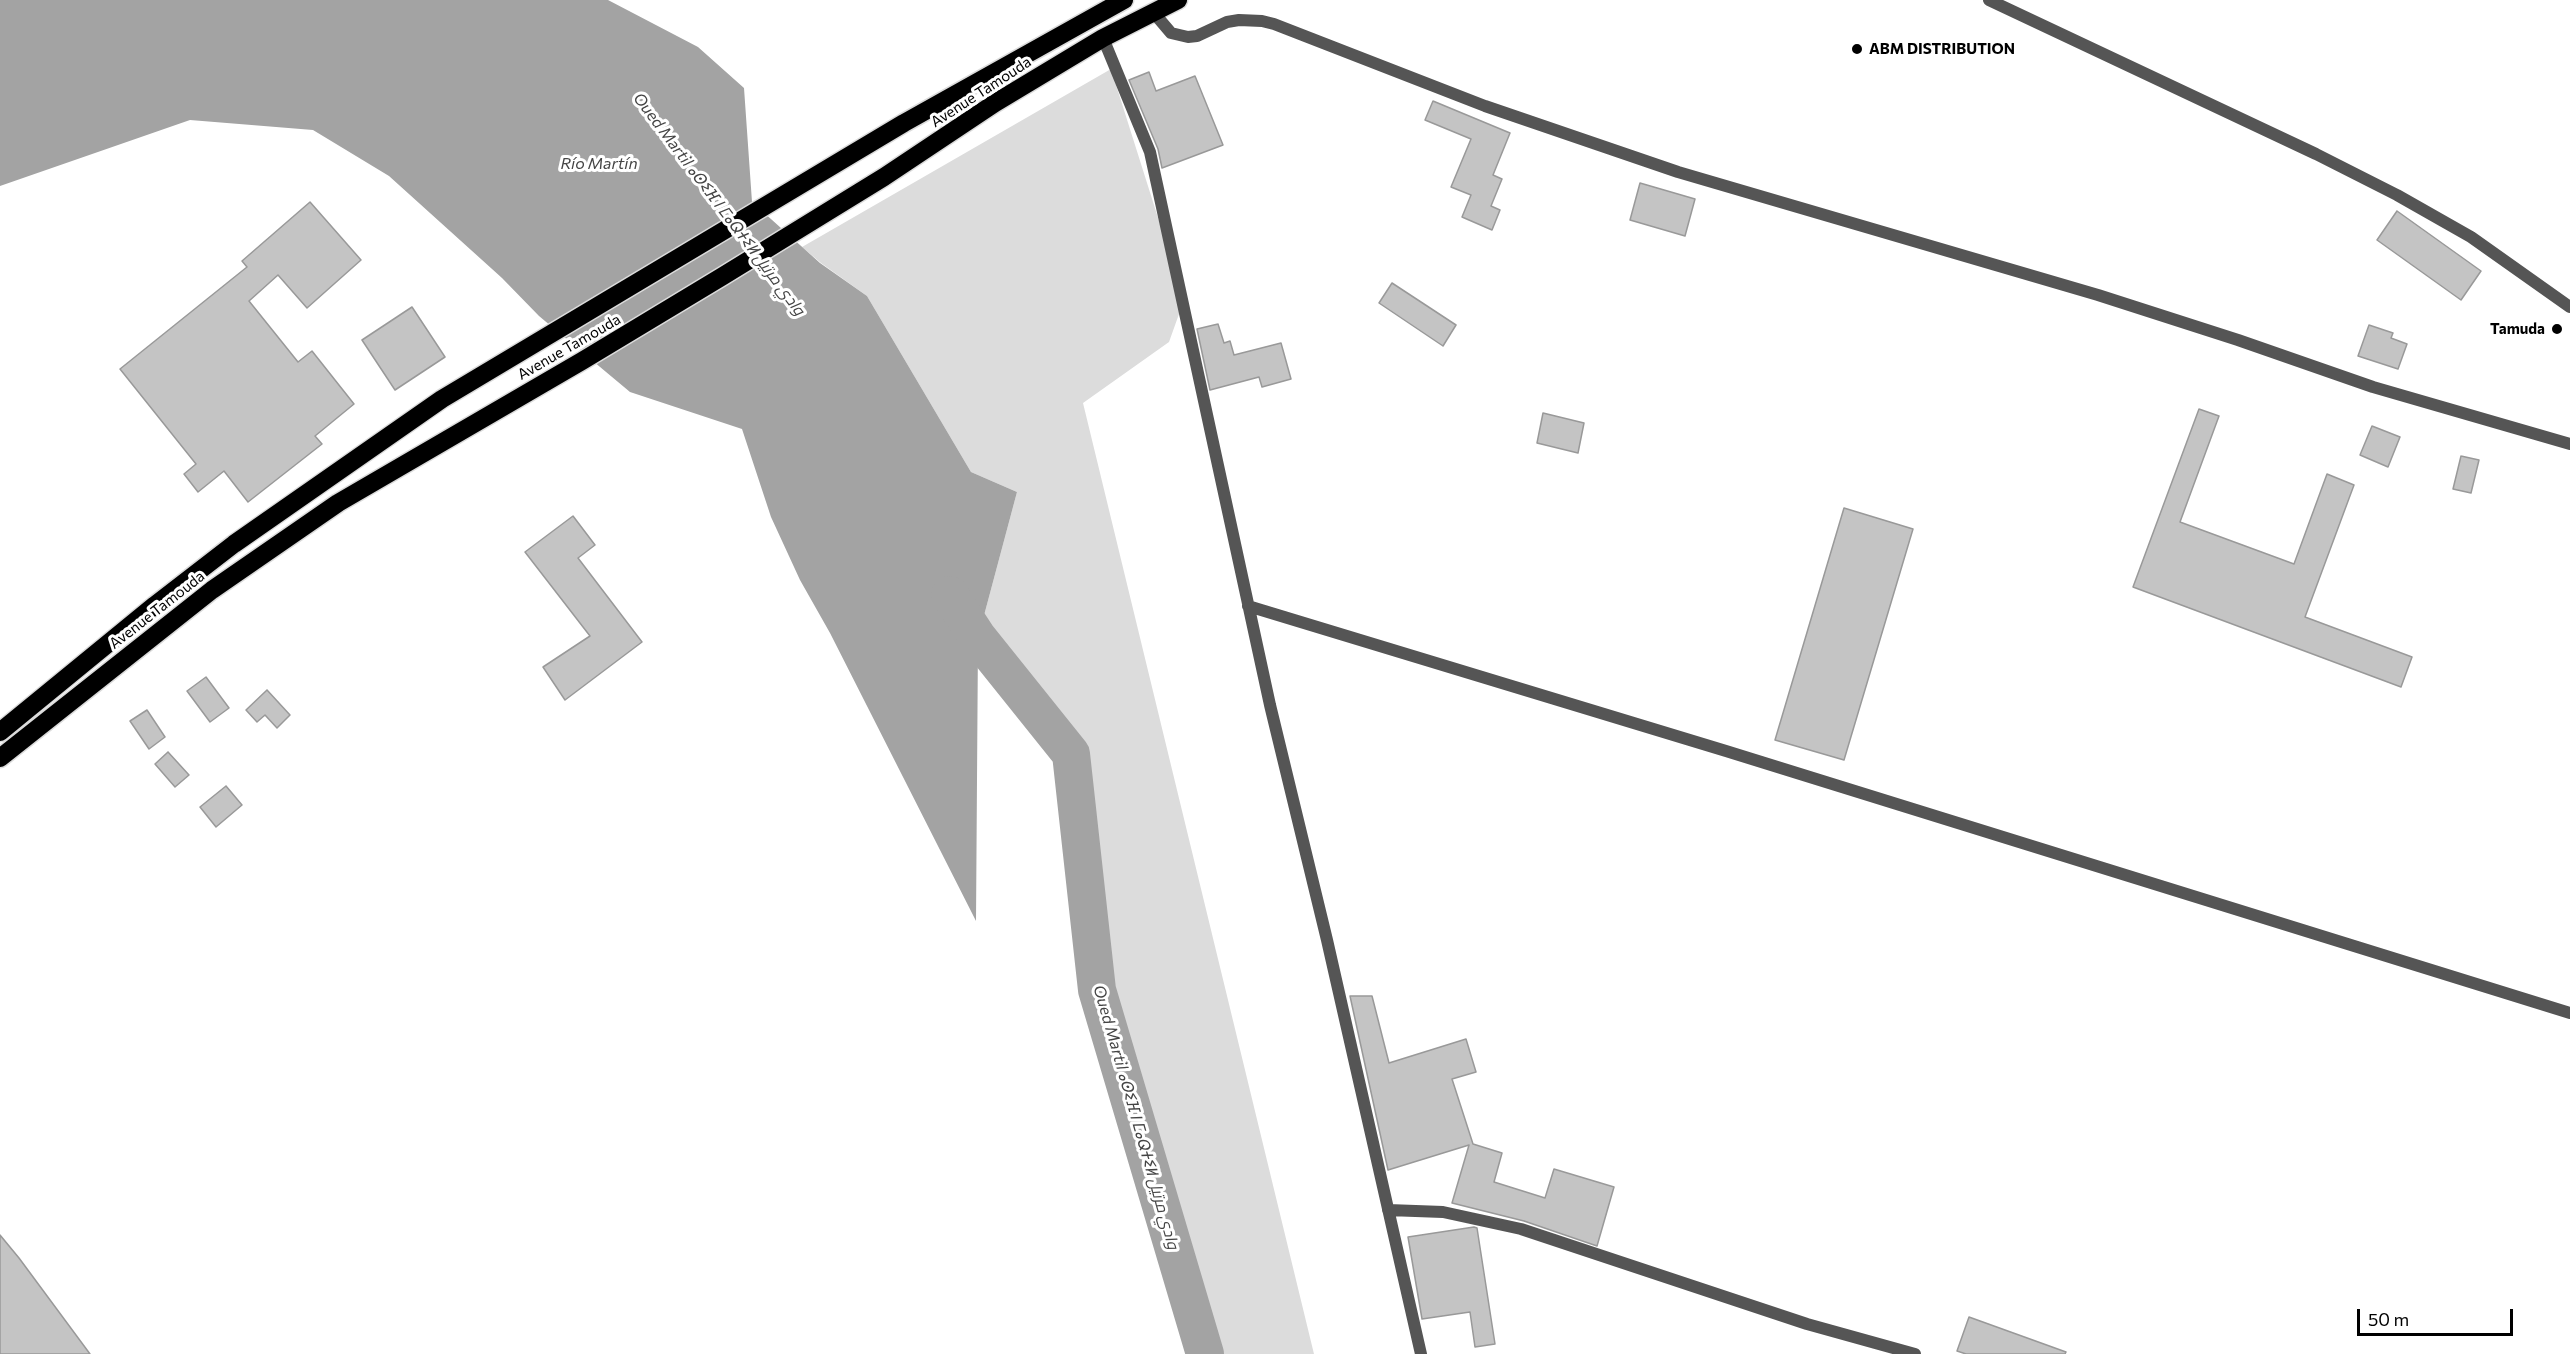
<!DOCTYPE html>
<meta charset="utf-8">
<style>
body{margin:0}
#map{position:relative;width:2570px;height:1354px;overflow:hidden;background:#fff;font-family:Commissioner,sans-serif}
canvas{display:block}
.scale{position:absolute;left:2357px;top:1309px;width:156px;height:27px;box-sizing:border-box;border:3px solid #000;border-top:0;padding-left:8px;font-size:18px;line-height:21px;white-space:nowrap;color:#000;-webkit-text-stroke:4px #fff;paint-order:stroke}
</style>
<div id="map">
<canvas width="2570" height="1354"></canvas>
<div class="scale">50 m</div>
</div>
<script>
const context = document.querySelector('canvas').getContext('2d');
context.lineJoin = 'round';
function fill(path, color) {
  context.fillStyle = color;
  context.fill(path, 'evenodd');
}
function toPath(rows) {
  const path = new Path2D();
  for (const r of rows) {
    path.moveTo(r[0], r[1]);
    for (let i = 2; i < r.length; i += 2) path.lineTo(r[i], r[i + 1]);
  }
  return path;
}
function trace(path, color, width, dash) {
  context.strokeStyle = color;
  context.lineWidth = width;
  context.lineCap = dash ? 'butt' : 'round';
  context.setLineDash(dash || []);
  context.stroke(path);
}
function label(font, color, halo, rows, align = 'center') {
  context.font = font + ' Commissioner,Cairo,"Noto Sans Tifinagh",sans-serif';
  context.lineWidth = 6;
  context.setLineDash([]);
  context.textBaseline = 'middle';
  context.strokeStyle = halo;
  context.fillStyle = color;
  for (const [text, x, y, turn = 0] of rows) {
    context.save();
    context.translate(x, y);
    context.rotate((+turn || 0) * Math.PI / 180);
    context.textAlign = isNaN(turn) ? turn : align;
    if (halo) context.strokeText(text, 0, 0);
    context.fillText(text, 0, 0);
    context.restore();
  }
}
fill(toPath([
 [1111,69,1184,300,1169,342,1083,403,1314,1354,1205,1354,1097,990,1071,754,978,638,1017,492,971,472,867,296,821,263,802,247]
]), '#dcdcdc');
fill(toPath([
 [0,0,608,0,698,47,744,88,752,202,820,263,867,296,971,472,1017,492,978,638,976,921,830,633,800,580,771,517,742,429,630,392,539,316,502,278,389,176,313,130,190,120,0,186]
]), '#a3a3a3');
trace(toPath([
 [950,595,978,638,1071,754,1097,990,1205,1354]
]), '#a3a3a3', 38);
const building = toPath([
 [1149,72,1156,91,1195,76,1223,145,1162,168,1158,149,1129,80,1149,72],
 [1433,101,1510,133,1493,175,1502,179,1491,206,1500,210,1492,230,1462,217,1471,195,1451,187,1471,139,1425,120,1433,101],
 [1640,183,1695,199,1685,236,1630,220,1640,183],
 [310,202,361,260,307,308,278,275,249,301,298,362,312,351,354,404,315,436,322,444,248,502,224,471,198,492,184,474,196,464,120,369,247,267,242,261,310,202],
 [2397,211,2481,271,2461,300,2377,240,2397,211],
 [1392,283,1456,325,1443,346,1379,303,1392,283],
 [412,307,445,357,395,390,362,340,412,307],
 [1218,324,1224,343,1230,341,1234,355,1281,343,1291,379,1262,387,1259,377,1210,390,1197,329,1218,324],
 [2369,325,2393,333,2391,338,2407,344,2398,369,2358,356,2369,325],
 [2199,409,2219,416,2180,522,2294,564,2327,474,2354,485,2305,617,2412,657,2401,687,2133,587,2199,409],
 [1543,413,1584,423,1578,453,1537,443,1543,413],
 [2372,426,2400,437,2388,467,2360,455,2372,426],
 [2461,456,2479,460,2471,493,2453,489,2461,456],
 [1844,508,1913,529,1844,760,1775,740,1844,508],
 [573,516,595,545,578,558,642,642,565,700,543,667,590,636,525,552,573,516],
 [206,677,229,708,210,722,187,691,206,677],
 [267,690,290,715,277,728,265,715,257,722,246,710,267,690],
 [147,710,165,737,149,749,130,721,147,710],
 [168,752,189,775,175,787,155,764,168,752],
 [226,786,242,805,216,827,200,807,226,786],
 [1350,996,1372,996,1389,1063,1466,1039,1476,1072,1452,1079,1473,1144,1502,1153,1494,1182,1545,1198,1554,1169,1614,1187,1597,1246,1524,1221,1452,1203,1469,1145,1388,1170,1350,996],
 [1474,1227,1477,1228,1495,1344,1475,1347,1470,1312,1422,1319,1408,1237,1474,1227],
 [0,1235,19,1258,90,1354,0,1354,0,1235],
 [1969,1317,2066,1352,2065,1354,1966,1354,1957,1351,1969,1317]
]);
fill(building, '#c4c4c4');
trace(building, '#999', 1.5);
const highway = toPath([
 [0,732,155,605,234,544,442,399,904,123,1124,0],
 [0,758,212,590,338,503,582,361,723,276,884,177,995,103,1103,38,1178,0]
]);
trace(highway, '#dbdbdb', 21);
trace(toPath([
 [1154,13,1171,33,1188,37,1197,36,1227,22,1239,20,1262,21,1274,24,1485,106,1678,172,2098,295,2238,340,2373,387,2570,444],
 [1103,38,1150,152,1270,705,1327,940,1421,1354],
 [1248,606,1726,751,2570,1013],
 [1388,1210,1443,1212,1521,1229,1807,1324,1915,1354]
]), '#555', 12);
trace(toPath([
 [1989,0,2316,154,2397,195,2471,237,2570,307]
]), '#555', 12);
trace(highway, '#000', 18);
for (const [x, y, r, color] of [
 [1857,49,6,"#000"],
 [2557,329,6,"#000"]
]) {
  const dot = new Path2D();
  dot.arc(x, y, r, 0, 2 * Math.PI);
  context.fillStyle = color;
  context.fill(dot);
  trace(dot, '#fff', 2);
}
label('bold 15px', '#000', '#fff', [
 ["ABM DISTRIBUTION",1869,49],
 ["Tamuda",2545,329,"right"]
], 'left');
label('15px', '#000', '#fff', [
 ["Avenue Tamouda",981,92,-33],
 ["Avenue Tamouda",569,347,-30],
 ["Avenue Tamouda",157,610,-38]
]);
label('italic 16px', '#444', '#fff', [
 ["Río Martín",599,164],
 ["Oued Martil ⴰⵙⵉⴼ ⵏ ⵎⴰⵕⵜⵉⵍ وادي مرتيل",719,204,53],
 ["Oued Martil ⴰⵙⵉⴼ ⵏ ⵎⴰⵕⵜⵉⵍ وادي مرتيل",1136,1117,74]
]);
</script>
